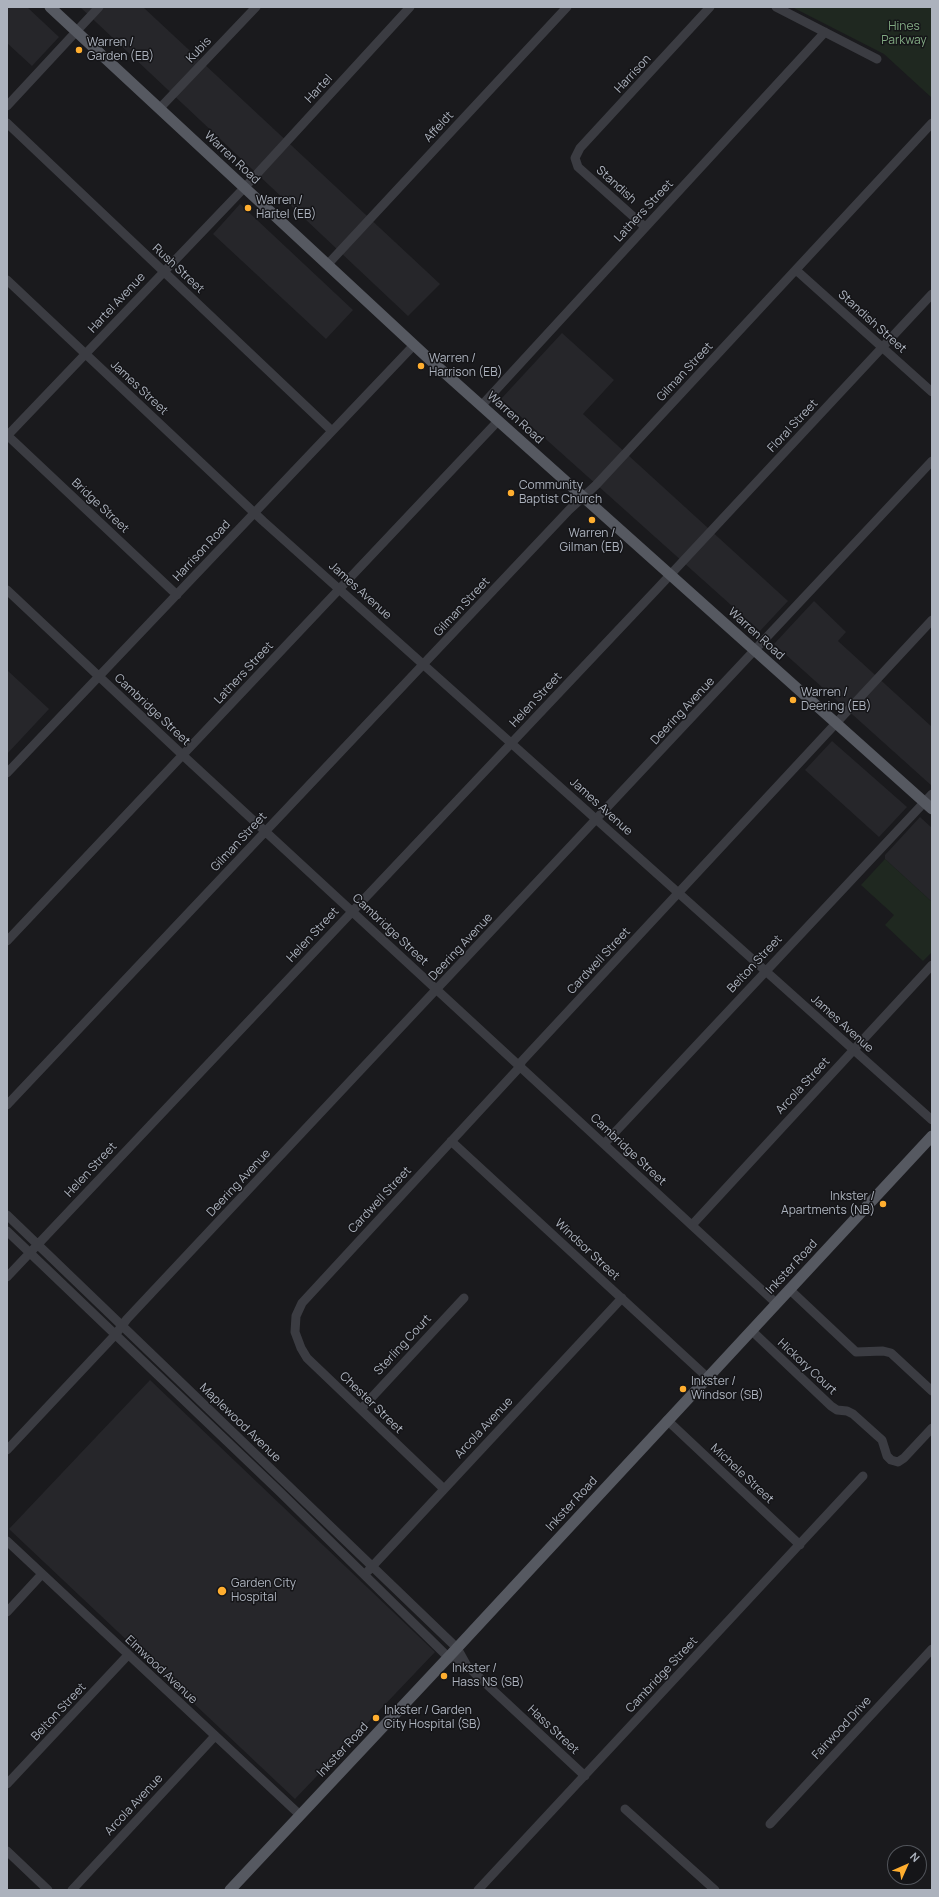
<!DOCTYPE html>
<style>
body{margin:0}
#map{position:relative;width:939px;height:1897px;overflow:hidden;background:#1a1a1d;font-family:Manrope,sans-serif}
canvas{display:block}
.frame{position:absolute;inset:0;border:8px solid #acb2bd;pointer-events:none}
.north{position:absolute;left:887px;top:1845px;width:40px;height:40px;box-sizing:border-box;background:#151518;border:1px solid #51545a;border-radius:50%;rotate:45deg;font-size:11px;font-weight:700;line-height:16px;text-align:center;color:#acb2bd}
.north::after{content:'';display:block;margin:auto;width:14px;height:18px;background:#ffae2f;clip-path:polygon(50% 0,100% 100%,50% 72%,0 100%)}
</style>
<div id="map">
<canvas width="939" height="1897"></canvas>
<div class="frame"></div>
<div class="north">N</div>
</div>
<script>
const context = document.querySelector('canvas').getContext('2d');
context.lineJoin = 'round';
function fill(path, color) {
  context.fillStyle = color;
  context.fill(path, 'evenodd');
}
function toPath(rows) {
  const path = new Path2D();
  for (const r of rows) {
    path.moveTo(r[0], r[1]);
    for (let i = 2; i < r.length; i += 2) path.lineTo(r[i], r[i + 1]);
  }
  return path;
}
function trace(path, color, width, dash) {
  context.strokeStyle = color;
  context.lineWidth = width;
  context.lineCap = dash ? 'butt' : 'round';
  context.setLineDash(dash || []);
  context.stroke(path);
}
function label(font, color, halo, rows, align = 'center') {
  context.font = font + ' Manrope,sans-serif';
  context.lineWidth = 3;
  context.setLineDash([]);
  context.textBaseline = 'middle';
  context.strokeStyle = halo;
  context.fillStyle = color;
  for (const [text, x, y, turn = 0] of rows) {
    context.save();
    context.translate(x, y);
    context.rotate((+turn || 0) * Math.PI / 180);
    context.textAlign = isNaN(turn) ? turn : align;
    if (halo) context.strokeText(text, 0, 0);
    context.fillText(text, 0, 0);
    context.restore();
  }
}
fill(toPath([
 [7,7,27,7,59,37,32,66,7,43],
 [80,7,143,7,440,284,408,316],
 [240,204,353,310,326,339,213,234],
 [562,333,614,380,583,414,788,601,760,631,501,399],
 [814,601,846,632,838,641,932,727,932,786,774,644],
 [7,670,49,709,7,754],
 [832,741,907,807,879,837,805,770],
 [920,817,932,828,932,902,885,859,885,855],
 [150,1380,435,1652,295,1799,9,1529]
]), '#26262a');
fill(toPath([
 [792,7,932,7,932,98,884,54],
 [885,859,932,902,932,952,923,961,885,925,894,915,861,885]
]), '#1f2820');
trace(toPath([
 [776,7,877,59],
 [7,106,99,7],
 [159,109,256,7],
 [7,123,332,431],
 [645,227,578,167,575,158,580,148,710,7],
 [328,264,567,7],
 [796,270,932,392],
 [7,280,263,521,932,1120],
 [482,405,825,32],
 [7,435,177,595],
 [7,436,245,187,410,7],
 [7,590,189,761,776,1303],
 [7,773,414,345],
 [7,941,498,421],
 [7,1105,569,510,596,485,932,123],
 [451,1141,707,1377],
 [604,1144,932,794],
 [7,1215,457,1648,467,1666,585,1776],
 [692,1225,932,965],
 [7,1231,280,1492,448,1657,467,1666],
 [7,1277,657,589,932,294],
 [789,1289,856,1352,883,1351,891,1353,932,1391],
 [751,1330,831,1406,837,1410,847,1411,853,1414,882,1440,887,1456,891,1460,898,1462,904,1458,932,1428],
 [361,1409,464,1298],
 [667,1420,800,1545],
 [7,1450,115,1335,127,1319,932,461],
 [444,1489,307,1358,301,1348,295,1332,296,1316,302,1303,517,1070,522,1061,932,620],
 [7,1541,300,1815],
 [368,1571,622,1298],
 [7,1612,42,1574],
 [7,1784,128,1655],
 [625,1809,715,1890],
 [770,1824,932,1649],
 [7,1851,48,1890],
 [72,1890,215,1736],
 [478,1890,863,1476]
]), '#3b3c42', 9);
trace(toPath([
 [50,7,428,358,932,809],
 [230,1890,457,1648,932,1136]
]), '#565961', 11);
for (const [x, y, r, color] of [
 [79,50,4,"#ffae2f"],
 [248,208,4,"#ffae2f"],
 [421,366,4,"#ffae2f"],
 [511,493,4,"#ffae2f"],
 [592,520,4,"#ffae2f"],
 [793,700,4,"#ffae2f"],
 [883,1204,4,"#ffae2f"],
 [683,1389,4,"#ffae2f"],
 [222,1591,5,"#ffae2f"],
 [444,1676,4,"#ffae2f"],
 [376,1718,4,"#ffae2f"]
]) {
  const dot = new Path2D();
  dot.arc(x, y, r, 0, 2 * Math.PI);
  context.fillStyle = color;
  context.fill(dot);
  trace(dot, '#151518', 1.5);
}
label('12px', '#81a982', '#151518', [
 ["Hines",904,27],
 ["Parkway",904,41]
]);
label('12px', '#acb2bd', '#151518', [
 ["Warren /",87,43],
 ["Garden (EB)",87,57],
 ["Warren /",256,201],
 ["Hartel (EB)",256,215],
 ["Warren /",429,359],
 ["Harrison (EB)",429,373],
 ["Community",519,486],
 ["Baptist Church",519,500],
 ["Warren /",592,534,"center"],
 ["Gilman (EB)",592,548,"center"],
 ["Warren /",801,693],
 ["Deering (EB)",801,707],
 ["Inkster /",875,1197,"right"],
 ["Apartments (NB)",875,1211,"right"],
 ["Inkster /",691,1382],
 ["Windsor (SB)",691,1396],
 ["Garden City",231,1584],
 ["Hospital",231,1598],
 ["Inkster /",452,1669],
 ["Hass NS (SB)",452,1683],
 ["Inkster / Garden",384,1711],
 ["City Hospital (SB)",384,1725]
], 'left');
label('12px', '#acb2bd', '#151518', [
 ["Kubis",199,50,-47],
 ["Harrison",633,74,-47],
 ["Hartel",319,89,-47],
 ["Affeldt",439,127,-47],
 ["Warren Road",232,158,43],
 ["Standish",616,185,42],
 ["Lathers Street",644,211,-47],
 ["Rush Street",178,269,43],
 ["Hartel Avenue",117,303,-47],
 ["Standish Street",872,322,42],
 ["Gilman Street",685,372,-47],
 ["James Street",139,388,43],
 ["Warren Road",515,418,42],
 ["Floral Street",793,426,-47],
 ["Bridge Street",100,506,43],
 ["Harrison Road",202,551,-47],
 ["James Avenue",360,591,42],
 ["Gilman Street",462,607,-47],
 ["Warren Road",756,634,42],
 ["Lathers Street",244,673,-47],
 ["Helen Street",536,700,-47],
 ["Cambridge Street",152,710,43],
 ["Deering Avenue",683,711,-47],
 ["James Avenue",601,807,42],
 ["Gilman Street",239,842,-47],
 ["Cambridge Street",390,930,43],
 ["Helen Street",313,935,-47],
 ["Deering Avenue",461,947,-47],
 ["Cardwell Street",599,961,-47],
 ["Belton Street",755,964,-47],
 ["James Avenue",842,1024,42],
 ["Arcola Street",803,1086,-47],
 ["Cambridge Street",628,1150,43],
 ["Helen Street",91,1170,-47],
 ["Deering Avenue",239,1183,-47],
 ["Cardwell Street",380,1200,-47],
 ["Windsor Street",587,1250,43],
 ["Inkster Road",792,1267,-47],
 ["Sterling Court",403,1345,-47],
 ["Hickory Court",807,1367,43],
 ["Chester Street",371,1403,44],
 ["Maplewood Avenue",240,1423,44],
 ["Arcola Avenue",484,1428,-47],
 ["Michele Street",742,1474,43],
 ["Inkster Road",572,1504,-47],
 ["Elmwood Avenue",161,1670,43],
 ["Cambridge Street",662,1675,-47],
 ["Belton Street",59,1712,-47],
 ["Fairwood Drive",842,1728,-47],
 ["Hass Street",553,1730,43],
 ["Inkster Road",343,1750,-47],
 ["Arcola Avenue",134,1805,-47]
]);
</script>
